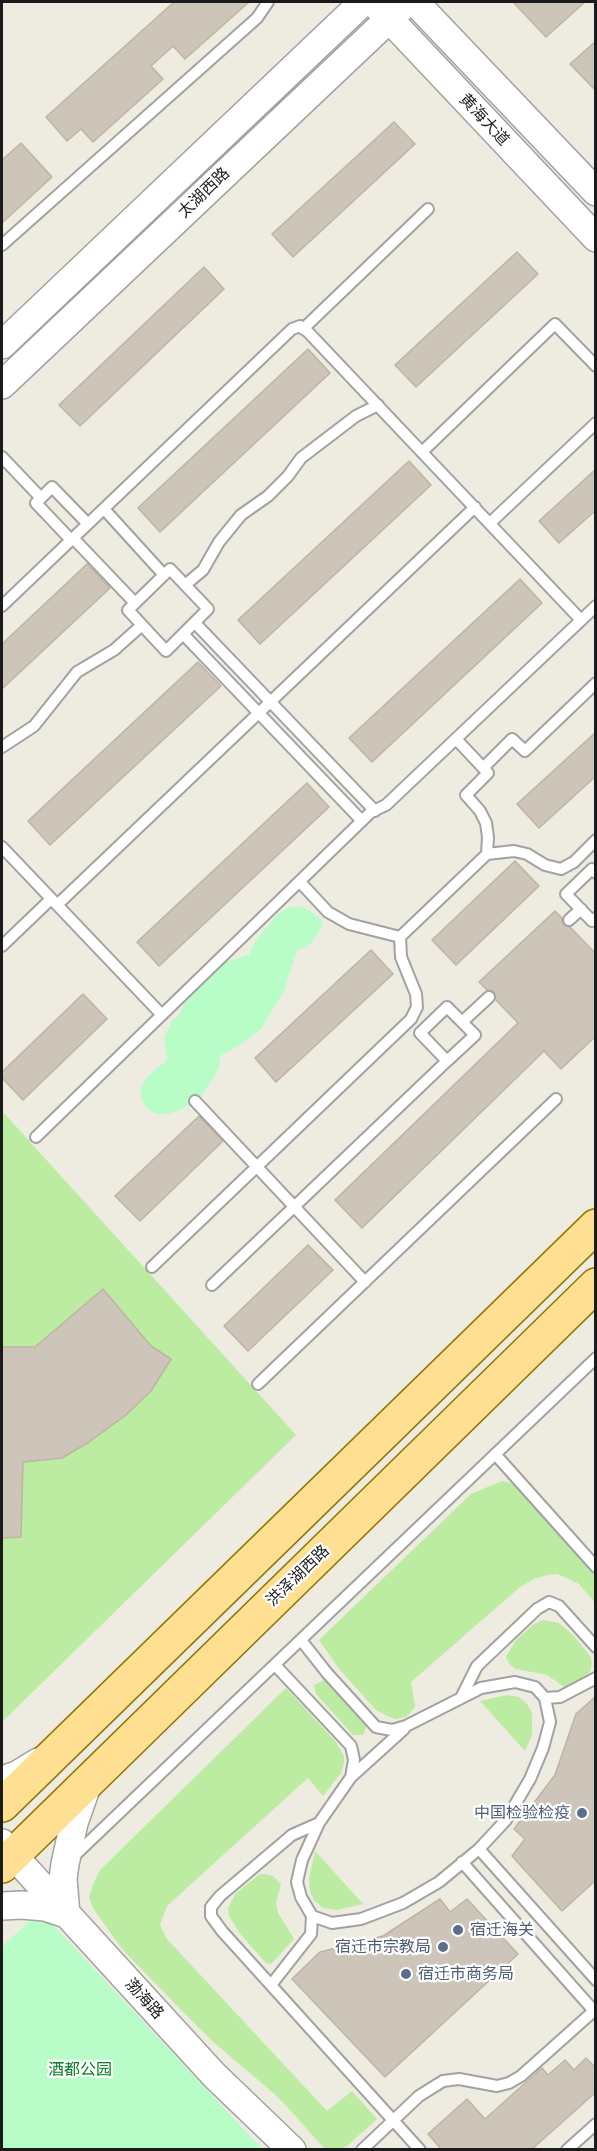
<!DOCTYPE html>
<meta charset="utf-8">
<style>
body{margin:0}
#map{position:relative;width:597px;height:2151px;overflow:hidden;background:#eeebe0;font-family:"IBM Plex Sans",sans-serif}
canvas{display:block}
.frame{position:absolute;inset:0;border:3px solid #1b1b1b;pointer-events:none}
</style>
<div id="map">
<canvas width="597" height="2151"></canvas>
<div class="frame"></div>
</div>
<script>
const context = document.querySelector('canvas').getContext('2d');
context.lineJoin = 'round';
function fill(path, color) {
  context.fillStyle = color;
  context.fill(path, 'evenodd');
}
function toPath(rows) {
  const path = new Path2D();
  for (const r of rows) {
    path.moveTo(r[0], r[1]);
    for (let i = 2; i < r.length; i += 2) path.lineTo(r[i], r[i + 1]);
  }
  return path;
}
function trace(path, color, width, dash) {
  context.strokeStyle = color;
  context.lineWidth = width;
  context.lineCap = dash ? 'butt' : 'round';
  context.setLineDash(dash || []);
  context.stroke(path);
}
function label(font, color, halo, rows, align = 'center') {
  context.font = font + ' "IBM Plex Sans","Noto Sans SC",sans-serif';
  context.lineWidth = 4.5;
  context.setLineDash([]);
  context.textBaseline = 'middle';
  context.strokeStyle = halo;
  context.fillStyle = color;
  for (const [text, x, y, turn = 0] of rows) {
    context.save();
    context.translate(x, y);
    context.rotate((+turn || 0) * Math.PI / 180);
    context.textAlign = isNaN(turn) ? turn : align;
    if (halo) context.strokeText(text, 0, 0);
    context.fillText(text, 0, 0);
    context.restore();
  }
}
fill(toPath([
 [2,1111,296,1435,2,1722],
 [502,1481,514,1484,595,1576,595,1603,579,1584,567,1578,557,1574,548,1575,534,1579,520,1587,411,1682,415,1707,406,1717,396,1719,389,1717,376,1710,340,1670,319,1640,471,1494],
 [543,1620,559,1623,573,1635,591,1657,592,1664,590,1672,573,1686,564,1687,547,1675,516,1669,510,1665,506,1657,516,1640,534,1624],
 [325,1680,364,1724,366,1727,363,1735,353,1735,316,1694,314,1685],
 [286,1688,336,1742,344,1756,344,1763,341,1773,323,1796,308,1778,167,1906,160,1925,167,1939,327,2111,352,2091,377,2119,347,2146,340,2149,325,2149,279,2098,211,2040,184,2013,122,1949,93,1908,89,1897,94,1882,100,1870],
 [507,1695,519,1697,527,1704,532,1713,532,1735,525,1751,480,1701],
 [315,1851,363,1904,337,1910,323,1908,314,1900,310,1892,309,1879],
 [260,1874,266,1874,273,1876,281,1884,276,1902,278,1913,294,1939,271,1964,266,1963,241,1935,229,1916,228,1908,236,1893]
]), '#bbeca2');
fill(toPath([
 [299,906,309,910,322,920,323,924,312,942,305,948,297,950,284,991,261,1029,241,1044,220,1056,219,1068,203,1094,195,1101,178,1111,167,1114,157,1114,148,1109,142,1101,141,1088,148,1076,167,1060,164,1038,173,1019,179,1016,184,1004,224,962,249,955,255,941,277,915,288,908],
 [40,1911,262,2149,2,2150,2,1947]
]), '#b8fcc8');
const building = toPath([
 [174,2,249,2,185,59,173,46,151,66,163,79,93,142,81,129,67,141,46,117,174,2],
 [513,2,585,2,546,37,513,2],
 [596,41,596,91,570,64,596,41],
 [394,122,415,144,293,257,272,234,394,122],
 [21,143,52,177,2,223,2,160,21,143],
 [517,252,538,274,416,387,395,365,517,252],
 [204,267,224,289,80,426,59,405,204,267],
 [308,349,330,373,160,532,138,508,308,349],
 [409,461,431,485,260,644,238,620,409,461],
 [596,469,596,510,559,543,539,521,596,469],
 [87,564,110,588,2,689,2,644,87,564],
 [520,579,542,603,372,762,349,738,520,579],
 [198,662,221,686,50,845,28,821,198,662],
 [596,732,596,776,539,828,517,804,596,732],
 [307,783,329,807,159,966,137,942,307,783],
 [515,861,539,886,456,965,432,940,515,861],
 [555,911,562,918,564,925,570,927,596,954,596,1036,561,1069,544,1051,362,1228,335,1200,518,1023,496,1000,494,992,487,990,479,982,555,911],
 [371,950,393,974,276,1082,255,1058,371,950],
 [83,994,107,1019,23,1100,2,1078,2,1072,83,994],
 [199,1116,223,1141,140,1221,115,1196,199,1116],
 [308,1245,333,1270,248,1351,224,1326,308,1245],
 [103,1289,151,1346,171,1359,151,1391,126,1415,89,1442,62,1458,23,1462,21,1537,2,1538,2,1347,35,1347,103,1289],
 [596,1696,596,1880,562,1911,512,1856,525,1839,514,1829,555,1775,576,1714,596,1696],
 [440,1899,450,1912,467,1899,518,1954,385,2077,292,1979,320,1952,383,1936,440,1899],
 [586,2058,596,2068,596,2092,531,2150,442,2150,428,2134,467,2099,485,2119,542,2068,548,2075,565,2060,574,2070,586,2058]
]);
fill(building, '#cdc5b9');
trace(building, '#c0b3a2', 1.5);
const service = toPath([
 [2,245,257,18,268,2],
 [303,329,428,209],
 [422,452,555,324,596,366],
 [2,457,41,498],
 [104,509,164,575],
 [490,523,596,423],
 [73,538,135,603],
 [71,540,36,503,52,487,88,524],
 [170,569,208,609,166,651,128,610,170,569],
 [185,585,203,570,219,542,241,515,268,496,288,476,301,458,356,416,378,405],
 [2,606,292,329,300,326,308,332,345,371,581,620],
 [195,623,375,811],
 [183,634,362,821],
 [456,739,488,773,466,795,480,811,486,823,488,837,487,854],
 [2,747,34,726,77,672,114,650,142,625],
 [483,768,512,739,525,751,596,683],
 [2,847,162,1015],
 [596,873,592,869,566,894,592,921,596,918],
 [300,882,328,912,349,924,400,937],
 [57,905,475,507],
 [569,920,581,909],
 [2,946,51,899],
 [447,1007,475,1035,447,1061,420,1033,447,1007],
 [462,1022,489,997],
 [195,1101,365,1282],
 [36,1137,371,812,386,805,596,606],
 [152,1267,411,1019,417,1007,416,994,401,957,400,937,487,854,514,851,527,854,545,865,561,869,574,862,596,840],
 [212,1285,447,1061],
 [258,1384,556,1099],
 [495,1454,596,1567],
 [275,1665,351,1746,354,1760,351,1777,319,1823,302,1860,297,1882,301,1897,312,1916,332,1923,361,1919,403,1903,439,1882,479,1849,506,1820,530,1779,543,1748,550,1722,545,1698,535,1687,515,1682,481,1688,406,1726,392,1730,376,1727,327,1673,301,1640],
 [461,1698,477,1666,537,1609,549,1602,559,1606,596,1647],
 [545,1698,560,1697,596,1678],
 [351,1777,404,1729],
 [319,1823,292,1835,220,1896,211,1907,211,1916,222,1931,420,2150],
 [479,1849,596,1980],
 [72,1858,596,1358],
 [462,1862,594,2011],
 [271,1985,311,1934,312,1916],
 [362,2150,419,2096,443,2081,459,2079,497,2086,509,2083,521,2076,596,2009],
 [567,2150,596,2124]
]);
const tertiary = toPath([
 [415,2,596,192],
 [376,5,596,238],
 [2,345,363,2],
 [2,385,407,2],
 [2,1780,17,1775,38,1762],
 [2,1843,214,2075,292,2150],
 [2,1906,22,1905,45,1907,66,1914,63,1879,65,1864,74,1823,88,1783]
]);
const primary = toPath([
 [2,1805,596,1226],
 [2,1866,596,1285]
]);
trace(service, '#a2a2a2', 14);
trace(tertiary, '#a2a2a2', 30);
trace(primary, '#927700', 36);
trace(service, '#fff', 10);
trace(tertiary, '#fff', 27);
trace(primary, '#ffe093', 33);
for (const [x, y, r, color] of [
 [582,1813,6,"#5c6f8a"],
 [458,1930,6,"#5c6f8a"],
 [443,1947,6,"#5c6f8a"],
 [406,1974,6,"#5c6f8a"]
]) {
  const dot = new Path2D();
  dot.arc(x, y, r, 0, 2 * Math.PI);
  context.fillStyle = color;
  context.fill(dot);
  trace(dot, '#fff', 2);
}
label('16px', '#1b1b1b', '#fff', [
 ["黄海大道",484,120,47],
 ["太湖西路",204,193,-44],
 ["洪泽湖西路",298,1576,-44],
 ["渤海路",144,1999,48]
]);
label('16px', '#4e5e75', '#fff', [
 ["中国检验检疫",570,1813],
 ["宿迁海关",470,1930,"left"],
 ["宿迁市宗教局",431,1947],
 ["宿迁市商务局",418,1974,"left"]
], 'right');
label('16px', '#057d21', '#fff', [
 ["酒都公园",80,2070]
]);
</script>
